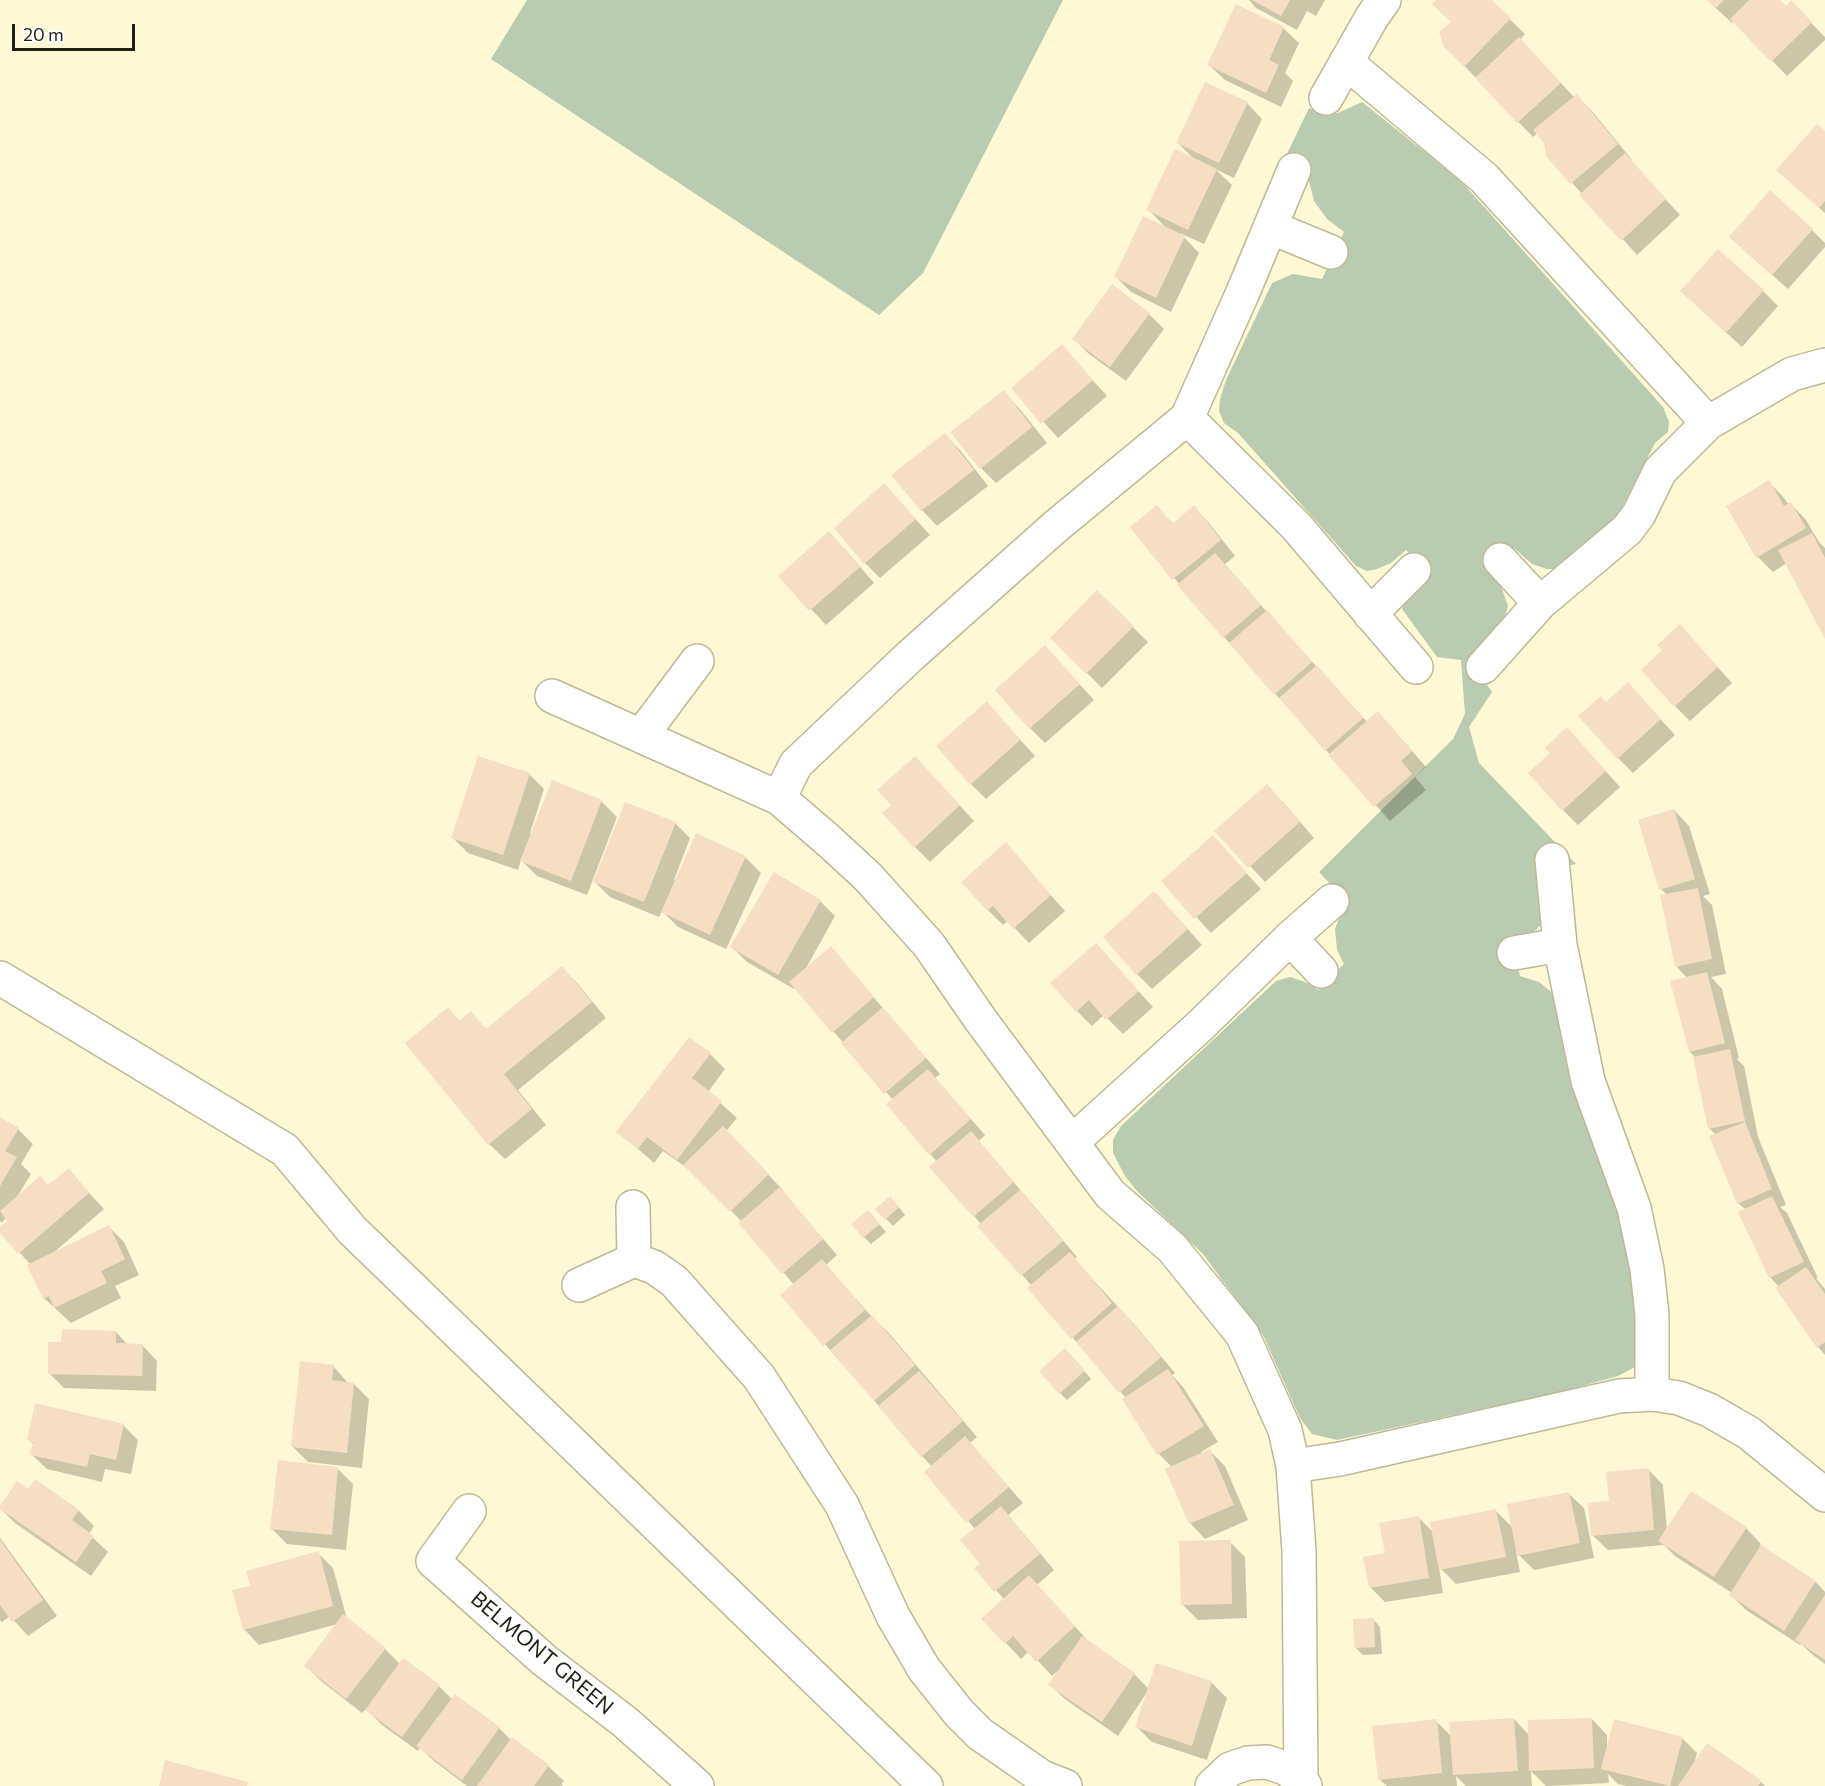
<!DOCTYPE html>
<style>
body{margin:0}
#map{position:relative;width:1825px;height:1786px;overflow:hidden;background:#fef8d5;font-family:Commissioner,sans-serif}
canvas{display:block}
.scale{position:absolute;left:12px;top:24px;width:123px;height:27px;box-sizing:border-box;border:3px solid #221f13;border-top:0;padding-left:8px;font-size:18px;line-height:21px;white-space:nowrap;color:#221f13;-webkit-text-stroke:4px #fff;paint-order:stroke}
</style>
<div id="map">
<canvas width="1825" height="1786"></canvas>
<div class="scale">20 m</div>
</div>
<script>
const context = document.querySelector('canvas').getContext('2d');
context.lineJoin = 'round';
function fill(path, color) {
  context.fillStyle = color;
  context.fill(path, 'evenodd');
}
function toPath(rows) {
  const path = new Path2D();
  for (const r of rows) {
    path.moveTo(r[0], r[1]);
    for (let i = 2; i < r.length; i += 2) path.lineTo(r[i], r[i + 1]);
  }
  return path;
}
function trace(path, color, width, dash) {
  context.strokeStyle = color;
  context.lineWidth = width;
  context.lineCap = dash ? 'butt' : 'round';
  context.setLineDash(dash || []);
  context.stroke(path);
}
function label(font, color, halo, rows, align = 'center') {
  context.font = font + ' Commissioner,sans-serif';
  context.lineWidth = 6;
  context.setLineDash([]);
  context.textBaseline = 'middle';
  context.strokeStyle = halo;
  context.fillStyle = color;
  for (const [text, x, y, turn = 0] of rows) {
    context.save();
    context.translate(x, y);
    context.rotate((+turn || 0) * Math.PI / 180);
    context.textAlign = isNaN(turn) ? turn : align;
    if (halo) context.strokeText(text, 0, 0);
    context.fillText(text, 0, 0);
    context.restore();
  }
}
fill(toPath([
 [527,0,1063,0,923,273,879,315,491,59],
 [1362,102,1461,181,1663,407,1669,422,1668,432,1655,443,1618,515,1559,569,1547,569,1532,564,1514,548,1490,572,1502,589,1508,606,1485,682,1492,692,1469,727,1479,763,1576,864,1541,871,1543,923,1531,934,1510,938,1520,976,1539,982,1554,994,1614,1183,1644,1323,1635,1367,1618,1376,1556,1393,1337,1440,1312,1434,1300,1418,1263,1335,1203,1254,1137,1191,1125,1176,1113,1153,1113,1140,1121,1126,1276,981,1290,977,1305,982,1318,990,1344,964,1337,950,1335,929,1339,918,1350,905,1319,872,1453,739,1465,714,1461,660,1437,657,1402,609,1409,593,1428,574,1406,550,1391,563,1377,569,1367,571,1356,566,1238,433,1224,423,1219,411,1220,399,1226,380,1272,283,1293,274,1322,279,1344,232,1327,219,1314,201,1309,181,1304,170,1294,158,1286,156,1309,108,1326,115,1338,113]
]), '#b9cbb0');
fill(toPath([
 [1249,0,1325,0,1316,16,1307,11,1297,30,1256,8],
 [1438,0,1490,0,1525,34,1520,40,1575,98,1577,96,1592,111,1632,160,1631,161,1680,215,1637,255,1547,155,1546,142,1538,133,1533,137,1445,46,1453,22],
 [1707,0,1779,0,1786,8,1791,3,1825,37,1825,40,1787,76,1734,21,1732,23],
 [1283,28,1299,43,1285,73,1293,81,1281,107,1225,80,1209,65],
 [1247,103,1262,119,1234,178,1215,169,1232,185,1204,244,1180,233,1199,253,1171,312,1131,292,1116,277,1167,229,1148,209,1194,159,1178,143],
 [1825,133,1825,213,1794,185],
 [1812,230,1825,243,1825,247,1788,289,1746,252],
 [1763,291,1778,306,1742,347,1697,306],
 [1149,314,1164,329,1126,381,1089,354,1074,339],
 [1062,346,1107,396,1058,438,1013,388],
 [1003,392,1019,408,1047,443,996,483,981,468,952,432],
 [945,435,960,450,988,486,937,526,922,510,893,475],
 [1769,482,1784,498,1789,505,1791,504,1806,520,1819,542,1825,548,1825,635,1787,563,1773,572,1758,557],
 [899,501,930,535,880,578,865,563],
 [1157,507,1173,524,1194,507,1209,523,1235,556,1225,564,1267,612,1367,722,1393,729,1426,767,1415,777,1426,790,1390,821,1224,637,1132,528],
 [844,548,874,583,826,625,780,576],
 [1097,592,1148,642,1102,688,1052,638],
 [1695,642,1732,683,1690,721,1675,706],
 [1060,663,1094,700,1045,743,1030,728],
 [1628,684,1675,735,1633,773,1618,758],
 [987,703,1035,756,986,799,971,784],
 [1582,745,1620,787,1578,825,1563,810],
 [930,773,974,821,930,862,915,847],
 [529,774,544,789,530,833,533,833,553,782,602,802,617,817,587,895,537,876,521,860,518,870,468,853,453,838],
 [1282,801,1314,838,1265,882,1217,831],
 [1674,810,1689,826,1710,894,1703,896,1712,905,1726,974,1711,977,1722,989,1739,1058,1737,1059,1744,1066,1758,1137,1786,1205,1780,1207,1787,1213,1818,1278,1816,1278,1825,1289,1825,1355,1818,1347,1779,1287,1770,1277,1740,1213,1746,1210,1738,1203,1716,1135,1709,1128,1696,1058,1690,1052,1688,979,1676,966,1667,895,1661,889],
 [675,823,690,838,674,880,676,881,697,835,745,857,761,873,726,949,678,927,662,911,659,917,610,897,595,882],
 [1213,837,1261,889,1211,933,1163,881],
 [1006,845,1065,911,1029,943,1008,921,1003,925,988,910],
 [820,901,835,916,805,970,831,948,940,1074,935,1078,985,1135,979,1141,1077,1257,1074,1259,1133,1323,1175,1373,1172,1375,1183,1387,1218,1442,1201,1452,1202,1454,1210,1451,1225,1466,1248,1520,1205,1539,1190,1523,1172,1467,1159,1454,1124,1399,1126,1398,1072,1337,1032,1286,979,1226,981,1224,974,1216,937,1162,888,1105,893,1100,795,987,794,989,747,962,732,947],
 [1169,908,1202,945,1152,989,1137,974],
 [1096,945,1153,1007,1123,1034,1104,1015,1092,1026,1077,1011],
 [562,968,577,983,606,1018,518,1090,546,1125,505,1159,489,1144,407,1043,448,1009,461,1022,471,1013,487,1030],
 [690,1039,710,1054,725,1069,708,1092,737,1118,726,1131,783,1190,782,1191,837,1255,826,1265,872,1317,888,1332,977,1437,970,1443,1023,1503,1008,1515,1054,1570,1037,1585,1089,1642,1134,1674,1149,1689,1157,1665,1212,1683,1227,1698,1207,1760,1152,1742,1137,1727,1147,1692,1118,1736,1066,1700,1050,1685,1060,1669,1052,1676,1029,1651,1021,1659,1006,1643,983,1619,1004,1599,976,1568,982,1564,975,1529,926,1472,932,1467,782,1295,794,1285,742,1222,694,1173,663,1151,654,1163,618,1131],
 [0,1119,18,1129,33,1144,21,1164,31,1174,17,1197,49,1187,68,1170,104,1209,52,1254,109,1227,124,1242,139,1275,115,1286,121,1298,71,1323,44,1298,31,1265,0,1231,9,1221,6,1217,2,1223,0,1221],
 [897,1205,905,1215,893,1226,877,1209],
 [875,1219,886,1232,871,1244,864,1237],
 [116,1332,128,1345,142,1345,157,1361,156,1391,64,1388,49,1373],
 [1073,1357,1091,1379,1067,1400,1060,1393],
 [333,1366,348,1383,354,1384,369,1399,362,1468,308,1462,293,1447],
 [123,1425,138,1440,131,1474,105,1469,102,1482,47,1469,31,1454,34,1445,29,1440],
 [338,1469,353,1484,346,1550,287,1544,272,1529],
 [1648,1469,1663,1485,1667,1530,1746,1528,1761,1544,1760,1546,1816,1582,1825,1592,1825,1664,1813,1655,1801,1644,1800,1645,1746,1610,1730,1594,1732,1593,1675,1556,1664,1545,1608,1550,1592,1535,1611,1503],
 [36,1481,79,1511,94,1526,89,1534,108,1552,91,1576,15,1523,0,1508,28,1491],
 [1568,1493,1584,1508,1594,1558,1534,1570,1516,1552,1520,1572,1456,1584,1439,1567,1443,1593,1385,1602,1370,1587,1387,1555,1418,1517,1433,1532,1495,1510,1514,1529],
 [0,1538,57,1616,28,1636,10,1616,2,1622,0,1620],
 [1230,1542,1245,1557,1247,1618,1198,1620,1182,1604],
 [318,1553,333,1568,347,1619,385,1649,400,1664,403,1660,439,1686,452,1699,455,1696,499,1728,512,1741,513,1739,548,1766,564,1781,561,1784,563,1786,467,1786,434,1761,420,1748,418,1751,382,1725,366,1709,362,1713,321,1681,306,1666,338,1624,259,1645,244,1629,252,1587],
 [1373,1619,1380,1627,1382,1654,1363,1655,1356,1648],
 [1514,1719,1529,1735,1592,1719,1607,1735,1607,1748,1682,1738,1697,1753,1694,1765,1761,1782,1765,1786,1627,1786,1618,1784,1608,1774,1609,1783,1546,1786,1531,1771,1532,1786,1466,1786,1456,1776,1457,1786,1387,1786,1379,1779,1436,1721,1452,1737]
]), '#0003');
fill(toPath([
 [1252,0,1290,0,1281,16],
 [1436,0,1492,0,1511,18,1464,67,1444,47,1439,32,1451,22,1432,4],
 [1707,0,1724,0,1716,8],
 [1749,0,1780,0,1786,6,1791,0,1812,22,1771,62,1730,19],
 [1236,4,1284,27,1269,60,1279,65,1266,93,1207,65],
 [1519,37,1561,83,1517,123,1475,78],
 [1205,82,1248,102,1219,163,1176,143],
 [1577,94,1618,144,1570,184,1546,156,1544,143,1533,130],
 [1817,124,1825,131,1825,201,1819,208,1776,170],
 [1175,149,1217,169,1188,230,1146,210],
 [1625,153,1666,199,1621,241,1579,195],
 [1770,190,1813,229,1772,275,1729,237],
 [1143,216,1185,236,1156,298,1114,277],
 [1718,249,1764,290,1726,333,1680,291],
 [1112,284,1150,313,1110,367,1072,339],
 [1062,344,1093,380,1041,424,1011,388],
 [1004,390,1032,427,980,469,950,432],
 [945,433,974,470,921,511,891,475],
 [1769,480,1784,506,1791,502,1806,528,1756,558,1726,506],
 [884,483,916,519,864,564,834,528],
 [1157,505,1172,524,1194,505,1221,540,1172,580,1130,527],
 [829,531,860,567,809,611,778,576],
 [1812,533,1825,558,1825,639,1778,550],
 [1215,553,1261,605,1223,638,1177,585],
 [1097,590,1134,626,1086,674,1050,638],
 [1267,610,1312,662,1274,695,1229,643],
 [1680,624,1718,667,1674,707,1641,670,1662,650,1657,645],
 [1045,645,1080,684,1029,729,995,690],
 [1317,665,1363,718,1325,751,1279,698],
 [1628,682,1661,719,1617,759,1578,716,1601,696,1606,702],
 [987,701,1020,740,970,785,936,746],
 [1378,711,1412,751,1401,761,1412,774,1374,807,1328,755],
 [1567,727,1606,771,1562,811,1528,773,1550,753,1545,748],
 [478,756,530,773,503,855,451,838],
 [915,756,960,805,914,848,882,813,891,805,877,790],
 [552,780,602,800,571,881,520,861],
 [1267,784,1300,822,1248,868,1214,831],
 [625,802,676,822,644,902,593,882],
 [1674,809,1695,879,1659,890,1638,820],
 [696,833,746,856,710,935,661,912],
 [1213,835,1247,873,1194,919,1161,881],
 [1006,842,1051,895,1013,929,993,906,987,911,961,882],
 [774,872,821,900,778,975,730,947],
 [1698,888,1712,959,1675,967,1660,895],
 [1154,891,1188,929,1136,975,1103,937],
 [1096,943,1139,991,1106,1020,1089,1000,1076,1012,1050,983],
 [831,946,874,997,832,1033,789,982],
 [562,966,592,1002,504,1074,532,1109,488,1145,405,1043,448,1007,459,1021,471,1011,486,1029],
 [1707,972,1725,1043,1689,1052,1670,981],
 [883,1007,926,1058,884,1094,841,1043],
 [689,1037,711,1053,692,1078,722,1101,677,1160,647,1137,638,1149,616,1132],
 [1730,1049,1745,1121,1708,1129,1693,1057],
 [928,1069,971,1119,929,1155,886,1104],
 [0,1117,19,1128,5,1151,17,1157,0,1186],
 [1745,1122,1772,1189,1737,1204,1709,1136],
 [723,1126,769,1174,730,1212,683,1165],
 [971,1131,1014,1182,973,1217,929,1167],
 [69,1168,89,1193,18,1254,0,1233,0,1227,7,1221,0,1211,40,1176,48,1185],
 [780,1187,823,1239,782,1274,738,1223],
 [1020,1190,1063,1241,1021,1276,977,1226],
 [890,1196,899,1207,885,1220,875,1209],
 [1772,1196,1804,1262,1769,1278,1738,1212],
 [868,1210,880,1224,863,1238,851,1224],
 [109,1225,125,1259,101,1271,107,1283,54,1308,49,1296,43,1299,27,1265],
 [1070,1252,1112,1303,1071,1339,1027,1288],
 [822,1259,865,1310,823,1346,780,1295],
 [1806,1267,1825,1294,1825,1342,1817,1348,1775,1288],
 [1118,1306,1161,1357,1119,1393,1076,1342],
 [872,1315,915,1365,874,1401,830,1350],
 [62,1329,116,1331,116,1343,143,1344,142,1376,48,1374,48,1342,61,1342],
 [1065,1348,1085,1371,1059,1394,1039,1371],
 [300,1361,334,1365,332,1380,354,1383,347,1453,291,1447],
 [1168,1369,1204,1426,1157,1455,1122,1399],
 [919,1371,963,1421,921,1457,878,1406],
 [35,1403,124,1424,116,1460,90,1454,87,1467,30,1455,33,1442,27,1440],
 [965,1436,1009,1487,966,1523,924,1472],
 [1210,1449,1234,1505,1189,1524,1165,1469],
 [278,1460,338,1467,332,1535,270,1529],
 [1649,1468,1654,1530,1591,1536,1588,1503,1609,1501,1606,1472],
 [35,1479,79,1510,72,1520,94,1536,76,1562,0,1509,0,1506,17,1481,28,1489],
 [1691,1491,1747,1527,1714,1577,1658,1541],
 [1569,1492,1580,1543,1517,1556,1507,1504],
 [1001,1506,1040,1554,994,1592,974,1568,980,1564,960,1540],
 [1496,1509,1506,1557,1439,1570,1430,1522],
 [1419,1516,1429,1578,1369,1588,1363,1557,1385,1553,1379,1523],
 [0,1540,43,1600,12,1622,0,1605],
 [1231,1540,1232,1604,1181,1605,1179,1541],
 [1761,1545,1816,1581,1784,1631,1729,1595],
 [319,1551,333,1606,243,1630,232,1590,250,1586,246,1571],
 [1029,1575,1075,1626,1036,1662,1013,1636,1005,1644,981,1619],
 [1825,1595,1825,1660,1795,1640],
 [343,1614,386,1648,346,1699,304,1666],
 [1374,1618,1375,1647,1354,1648,1353,1619],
 [1082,1636,1135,1673,1102,1722,1048,1685],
 [403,1658,440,1685,402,1737,365,1710],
 [1156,1663,1212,1681,1192,1746,1135,1727],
 [455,1694,500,1727,462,1780,416,1746],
 [1514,1718,1518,1771,1453,1775,1449,1722],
 [1592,1718,1594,1768,1529,1771,1528,1720],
 [1437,1719,1442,1773,1378,1780,1372,1726],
 [1614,1719,1683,1737,1670,1786,1601,1769],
 [512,1737,549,1765,534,1786,477,1786],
 [1707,1743,1762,1781,1758,1786,1678,1786],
 [165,1760,248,1782,247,1786,159,1786]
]), '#f6dec3');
const minor = toPath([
 [1346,62,1484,178,1708,423],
 [1326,98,1372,17,1384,0],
 [1270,227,1331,252],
 [1187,418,1296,526,1416,667],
 [1500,560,1540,603],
 [1370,614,1414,570],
 [1483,667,1540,603,1627,530,1639,514,1660,471,1708,423,1792,374,1825,365],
 [552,696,779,798,829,841,868,877,929,945,980,1019,1110,1194,1172,1248,1242,1334,1285,1430,1293,1466,1299,1551,1301,1779],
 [641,736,697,661],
 [779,798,796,764,909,657,1055,527,1187,418,1243,292,1294,170],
 [1552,860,1560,945,1588,1081,1634,1208,1647,1269,1652,1315,1652,1394],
 [1290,938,1321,971],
 [1514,953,1560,945],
 [0,978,285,1150,352,1230,926,1786],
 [1072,1142,1201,1025,1290,938,1332,901],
 [633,1207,634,1260,654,1267,674,1281,759,1377,842,1505,893,1616,924,1669,959,1713,980,1734,1042,1777,1065,1786],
 [579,1285,634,1260],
 [1293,1466,1340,1459,1619,1396,1652,1394,1679,1398,1709,1410,1749,1433,1825,1495],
 [469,1511,433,1561,544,1660,625,1722,697,1786],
 [1212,1786,1230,1769,1248,1763,1267,1762,1285,1768,1301,1779,1305,1786]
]);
trace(minor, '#beb897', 36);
trace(minor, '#fff', 33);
label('21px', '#221f13', '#fff', [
 ["BELMONT GREEN",542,1653,40]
]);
</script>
